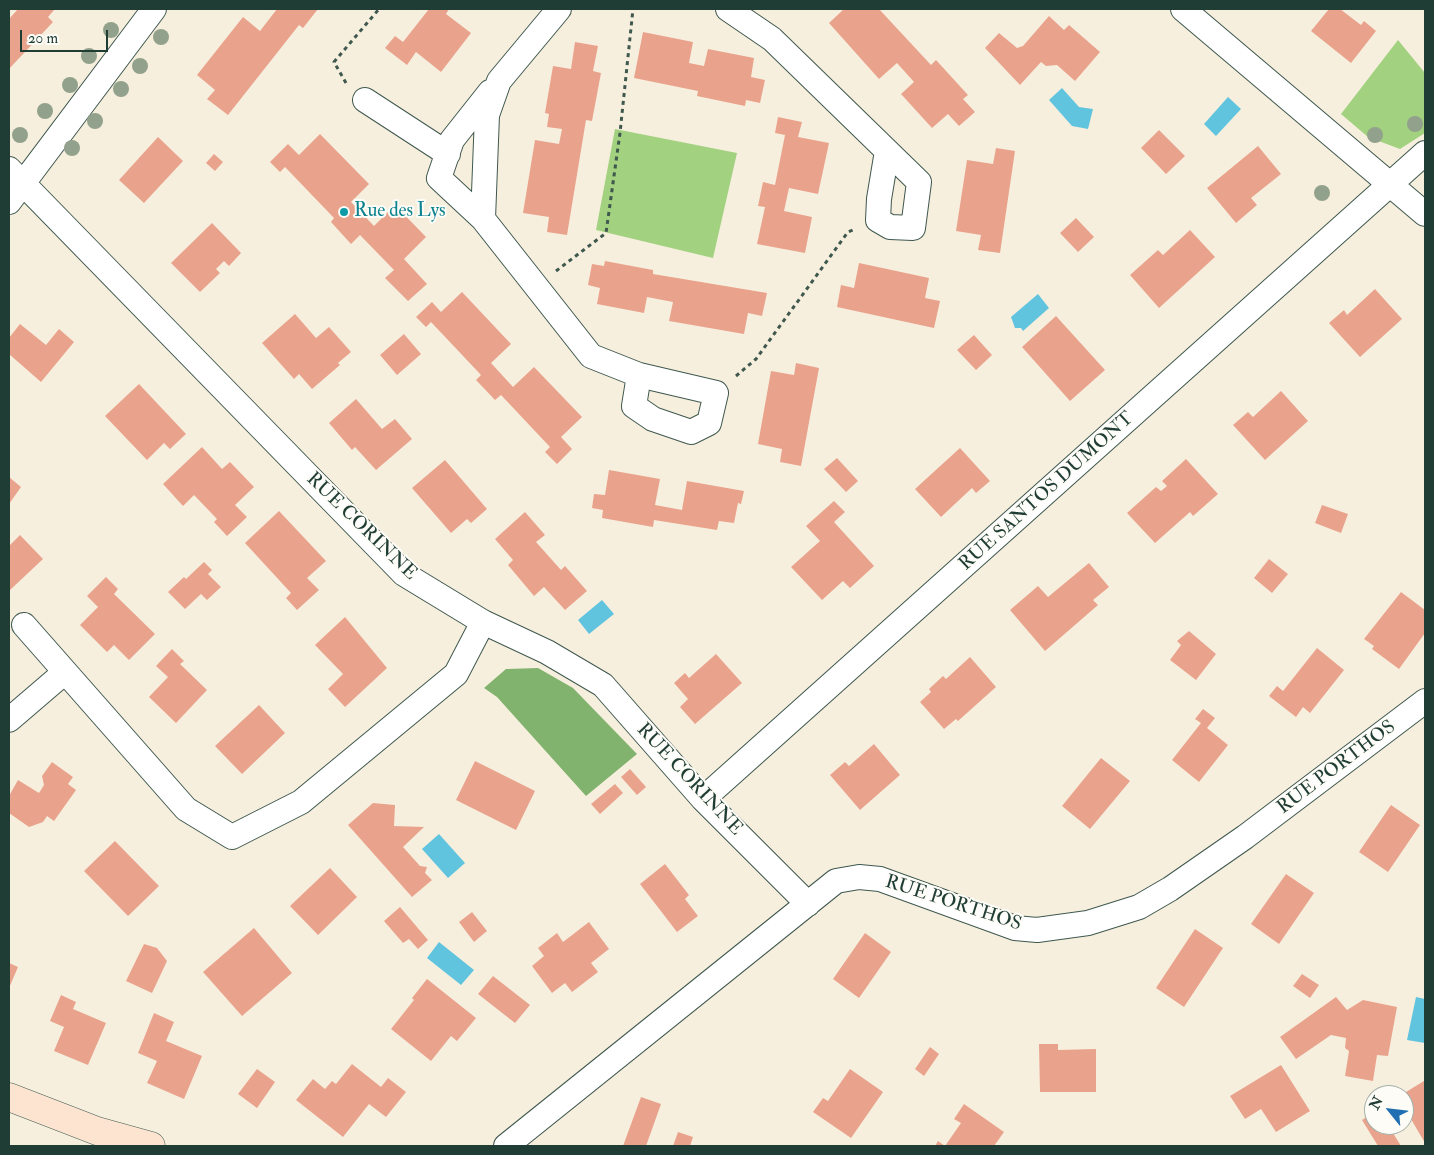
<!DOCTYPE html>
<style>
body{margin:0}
#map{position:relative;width:1434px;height:1155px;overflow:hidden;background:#f7efde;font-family:"IM FELL Double Pica",serif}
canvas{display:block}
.frame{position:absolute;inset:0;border:10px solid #1f3d34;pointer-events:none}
.north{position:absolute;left:1364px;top:1085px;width:50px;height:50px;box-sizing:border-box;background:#fdfcf7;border:1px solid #a4b0a9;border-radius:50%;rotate:299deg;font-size:14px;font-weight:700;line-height:20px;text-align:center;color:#1f3d34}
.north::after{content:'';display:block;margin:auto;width:18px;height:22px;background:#1f6fb2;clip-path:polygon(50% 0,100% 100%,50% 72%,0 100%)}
.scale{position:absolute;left:20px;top:30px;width:88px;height:22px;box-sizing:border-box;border:2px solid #1f3d34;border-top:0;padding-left:6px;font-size:15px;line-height:18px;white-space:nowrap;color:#1f3d34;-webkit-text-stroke:4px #fdfcf7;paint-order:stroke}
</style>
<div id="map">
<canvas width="1434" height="1155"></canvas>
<div class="frame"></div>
<div class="north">N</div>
<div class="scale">20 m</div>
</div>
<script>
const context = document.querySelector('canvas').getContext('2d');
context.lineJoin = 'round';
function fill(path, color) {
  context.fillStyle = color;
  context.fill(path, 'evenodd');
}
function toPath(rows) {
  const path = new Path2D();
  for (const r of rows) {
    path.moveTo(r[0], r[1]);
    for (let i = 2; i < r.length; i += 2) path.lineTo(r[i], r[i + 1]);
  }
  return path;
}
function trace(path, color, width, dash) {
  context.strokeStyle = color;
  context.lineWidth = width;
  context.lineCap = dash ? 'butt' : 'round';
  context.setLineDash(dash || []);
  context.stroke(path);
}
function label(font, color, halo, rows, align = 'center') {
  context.font = font + ' "IM FELL Double Pica",serif';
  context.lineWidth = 4;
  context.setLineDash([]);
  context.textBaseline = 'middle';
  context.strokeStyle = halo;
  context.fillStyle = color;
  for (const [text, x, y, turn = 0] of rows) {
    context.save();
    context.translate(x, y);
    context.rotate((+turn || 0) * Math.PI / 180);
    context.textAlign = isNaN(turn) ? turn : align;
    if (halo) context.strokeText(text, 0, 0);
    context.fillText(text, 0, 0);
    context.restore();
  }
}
fill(toPath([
 [1398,40,1425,73,1425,133,1400,149,1368,137,1341,114],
 [615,129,737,153,713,258,596,230]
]), '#a2d180');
fill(toPath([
 [538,668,573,688,637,754,586,796,497,697,484,688,506,669]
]), '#81b36e');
fill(toPath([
 [1062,88,1079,107,1093,109,1088,129,1072,126,1049,100],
 [1228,97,1241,109,1216,136,1204,124],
 [1038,294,1049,308,1023,331,1021,328,1015,328,1011,317],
 [602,600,614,614,589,634,578,620],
 [439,834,465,863,448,878,422,849],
 [439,942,474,970,461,985,427,958],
 [1416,997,1425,999,1425,1043,1407,1040]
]), '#61c4df');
fill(toPath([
 [18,9,55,9,48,17,53,22,9,69,9,19],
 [277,9,318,9,303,28,299,25,228,115,207,99,215,90,197,75,243,17,260,31],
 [429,9,449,9,446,14,471,33,441,72,416,52,407,65,385,48,395,36,403,42],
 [844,9,879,9,931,65,936,60,968,95,963,99,975,112,959,126,948,114,932,128,901,94,914,82,897,63,879,79,829,23],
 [1329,9,1340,9,1361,25,1364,21,1376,31,1351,63,1311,31],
 [1049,16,1064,30,1069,25,1100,52,1075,81,1057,65,1046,66,1041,62,1020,85,985,48,999,33,1017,48,1023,46],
 [643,32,693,42,689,63,704,66,708,49,754,58,751,77,765,80,760,103,746,100,745,106,697,96,698,91,634,78],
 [575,42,598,46,593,71,601,73,592,121,586,120,567,235,547,232,549,217,523,213,535,140,559,144,562,129,547,127,549,114,545,113,553,66,571,69],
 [778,117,802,122,798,137,829,143,818,194,789,188,784,211,812,217,805,253,757,244,765,207,758,206,763,182,775,185,785,135,775,133],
 [1159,130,1185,156,1166,174,1141,148],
 [320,134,369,184,351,202,374,226,395,205,426,237,404,259,427,284,408,301,385,278,394,270,360,235,351,244,331,222,334,218,285,167,280,172,270,162,288,144,299,155],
 [158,137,183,161,144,203,119,180],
 [1258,146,1281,174,1251,198,1257,205,1236,223,1207,188],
 [996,148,1015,151,1000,253,978,250,981,235,956,231,967,160,993,164],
 [214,154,223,162,215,171,206,163],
 [1076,218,1094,237,1078,252,1060,233],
 [212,223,241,253,229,266,224,261,216,269,220,273,200,292,171,263],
 [1190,230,1215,257,1159,308,1130,275,1158,250,1163,255],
 [605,261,653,270,653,274,767,293,762,316,748,313,744,334,669,321,673,302,647,297,644,313,597,304,600,288,588,285,592,264,604,266],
 [859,263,929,278,925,298,940,301,934,328,837,307,841,285,854,288],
 [1375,289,1402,319,1360,357,1329,323,1344,310,1347,315],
 [462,292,511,344,491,363,513,387,534,367,582,417,561,437,572,449,557,464,545,452,550,447,501,395,495,400,476,380,481,375,431,322,426,327,416,317,432,302,441,312],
 [295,314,316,338,329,327,351,352,338,363,340,365,312,389,299,374,294,379,262,343],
 [1056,316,1105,370,1070,401,1022,347],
 [20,324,46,345,59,329,74,342,41,382,9,354,9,338],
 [404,334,421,354,397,375,380,355],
 [974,335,992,355,976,370,957,350],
 [796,363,819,368,801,466,780,462,782,449,758,444,771,371,794,375],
 [139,384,186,434,170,449,164,443,147,460,105,416],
 [1281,391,1308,421,1265,460,1233,425,1248,412,1253,417],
 [356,399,382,429,395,419,412,439,376,470,355,447,352,450,329,423],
 [202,447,222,469,230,462,254,487,235,505,247,517,227,536,214,522,217,519,194,495,183,506,163,484],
 [960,448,990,481,976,493,972,488,941,517,915,489],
 [837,458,858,481,846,492,824,469],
 [1186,459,1218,494,1193,516,1190,512,1155,543,1127,513,1156,487,1161,491,1167,486,1162,481],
 [445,460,487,509,471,523,467,519,451,533,412,488],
 [609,470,660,479,655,505,682,510,687,481,744,491,741,504,738,503,734,523,719,521,717,530,654,520,653,527,602,518,603,510,592,508,594,494,605,495],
 [9,477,21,487,9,504],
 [834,501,845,512,834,522,874,566,850,588,843,581,822,600,791,567,820,541,806,526],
 [1322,505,1348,514,1341,533,1315,523],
 [279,511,326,561,307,578,319,590,297,610,286,598,291,593,245,543],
 [525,512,545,535,536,542,561,570,565,566,587,591,565,610,544,587,534,596,508,565,513,560,495,539],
 [20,535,43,559,9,591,9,546],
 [1269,559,1288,574,1272,593,1254,578],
 [204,562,212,570,208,574,221,587,207,600,201,594,185,609,168,592,184,577,186,579],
 [1089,563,1109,587,1093,600,1098,605,1045,651,1010,610,1038,586,1048,597],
 [106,577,118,589,114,594,155,634,129,660,114,645,107,652,80,625,98,607,87,596],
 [1401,592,1425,610,1425,633,1399,669,1372,649,1374,646,1364,639],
 [345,617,387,668,345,707,328,689,343,674,315,645],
 [1189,631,1216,654,1196,680,1170,660,1181,645,1177,641],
 [1317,648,1344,670,1310,713,1303,707,1296,717,1269,696,1277,686,1283,691],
 [172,649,184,661,180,664,207,690,176,723,149,697,168,677,156,666],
 [716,654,742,683,695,724,680,707,688,699,674,683,685,673,689,678],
 [970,657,996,687,958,721,956,719,944,729,920,702,931,692,929,689,943,676,946,679],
 [259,705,285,733,242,774,215,746],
 [1203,709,1215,718,1207,728,1228,745,1199,782,1172,760,1201,723,1195,719],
 [874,744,900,775,860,810,830,775,845,762,849,766],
 [1101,758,1130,781,1090,829,1062,806],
 [475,761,535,791,516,830,456,800],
 [52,762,73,777,68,784,76,790,54,821,47,816,43,822,29,827,9,813,9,796,18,780,39,793,44,785,42,776],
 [630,769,646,787,637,795,621,777],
 [615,784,623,793,600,814,591,804],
 [373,803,395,805,394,826,424,827,403,847,420,866,427,867,425,873,432,880,412,897,348,825],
 [1391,805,1420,825,1388,872,1359,852],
 [115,841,159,886,128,916,84,871],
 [665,864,689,895,685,899,698,916,677,932,640,884],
 [330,868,357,897,318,935,290,906],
 [1286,874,1314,893,1279,944,1251,924],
 [400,907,428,940,418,949,409,939,403,943,384,921],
 [472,912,487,931,474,942,459,922],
 [589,922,609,949,591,963,598,972,572,992,565,983,552,993,532,966,544,956,538,948,557,933,563,942],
 [254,928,292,973,242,1016,203,972],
 [1195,929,1223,948,1184,1007,1156,988],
 [865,933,891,952,859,998,833,979],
 [144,944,157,948,167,961,152,993,126,981],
 [9,963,18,967,9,988],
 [1302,974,1319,985,1310,998,1293,986],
 [493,976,530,1005,515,1023,478,994],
 [427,979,476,1018,457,1041,451,1036,431,1061,391,1029,414,1000,412,998],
 [61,995,76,1002,73,1009,106,1023,88,1065,54,1051,64,1027,50,1021],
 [1336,997,1347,1010,1363,1000,1397,1007,1388,1056,1377,1055,1373,1081,1345,1076,1349,1051,1345,1048,1346,1038,1331,1035,1296,1059,1280,1037],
 [154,1013,174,1022,166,1041,202,1056,184,1099,147,1083,157,1061,138,1053],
 [1039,1044,1058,1044,1058,1050,1096,1049,1096,1092,1040,1092],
 [930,1047,939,1054,924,1076,915,1069],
 [352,1064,381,1087,388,1078,406,1092,386,1117,369,1104,343,1137,296,1100,313,1079,325,1089,332,1081,336,1084],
 [1281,1065,1310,1111,1276,1132,1261,1109,1245,1119,1230,1096],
 [257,1069,275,1082,257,1108,238,1094],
 [850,1069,883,1092,851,1138,813,1112,823,1098,828,1101],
 [1424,1081,1425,1082,1425,1143,1408,1114,1404,1116,1404,1095,1401,1095],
 [641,1097,661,1104,646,1146,623,1146],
 [964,1104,1004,1132,994,1146,935,1146,938,1141,945,1146,961,1123,954,1119],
 [1374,1112,1374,1125,1388,1125,1401,1146,1378,1146,1362,1120],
 [678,1132,693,1137,690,1146,673,1146]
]), '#e9a38d');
const street = toPath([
 [559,9,499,81,487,115,483,219,591,356,639,375,716,393,709,423,691,432,653,419,634,406,639,375],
 [728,9,772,39,919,182,913,228,890,227,878,220,879,199,887,151],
 [1183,9,1425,214],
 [365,100,448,154],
 [9,169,404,574,483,622,547,652,603,685,703,799,808,904],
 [9,202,154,9],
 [483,219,439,178,452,140,490,92],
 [24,625,186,809,232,837,301,802,456,674,483,622],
 [9,720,65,672],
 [703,799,1425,153],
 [506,1146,836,881,859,877,880,879,1015,928,1037,930,1088,923,1139,907,1170,889,1245,837,1425,701]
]);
const secondary = toPath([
 [9,1097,97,1131,151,1146]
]);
trace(street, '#3f584e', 26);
trace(secondary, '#3f584e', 29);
trace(toPath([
 [346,83,334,62,379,9],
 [556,271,606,233,620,133,633,9],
 [736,376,756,359,848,232,853,230]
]), '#3f584e', 3, [4, 4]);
trace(street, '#fff', 24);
trace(secondary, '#fde4d1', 28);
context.fillStyle = '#92a18b';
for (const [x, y] of [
 [111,30],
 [161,37],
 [89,56],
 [140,66],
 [70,85],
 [121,89],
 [45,111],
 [95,121],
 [1415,124],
 [20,135],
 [1375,135],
 [72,148],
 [1322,193]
]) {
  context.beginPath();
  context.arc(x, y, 8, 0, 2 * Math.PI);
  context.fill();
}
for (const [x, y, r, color] of [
 [344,212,5,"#0f9aa8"]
]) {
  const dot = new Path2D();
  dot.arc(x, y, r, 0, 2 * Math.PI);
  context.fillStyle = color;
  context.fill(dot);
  trace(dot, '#fdfcf7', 2);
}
label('19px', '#0d838f', '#fdfcf7', [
 ["Rue des Lys",354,212]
], 'left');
label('19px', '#1f3d34', '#fdfcf7', [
 ["RUE SANTOS DUMONT",1047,492,-42],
 ["RUE CORINNE",361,527,44],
 ["RUE PORTHOS",1337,768,-37],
 ["RUE CORINNE",689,780,47],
 ["RUE PORTHOS",953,904,18]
]);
</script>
